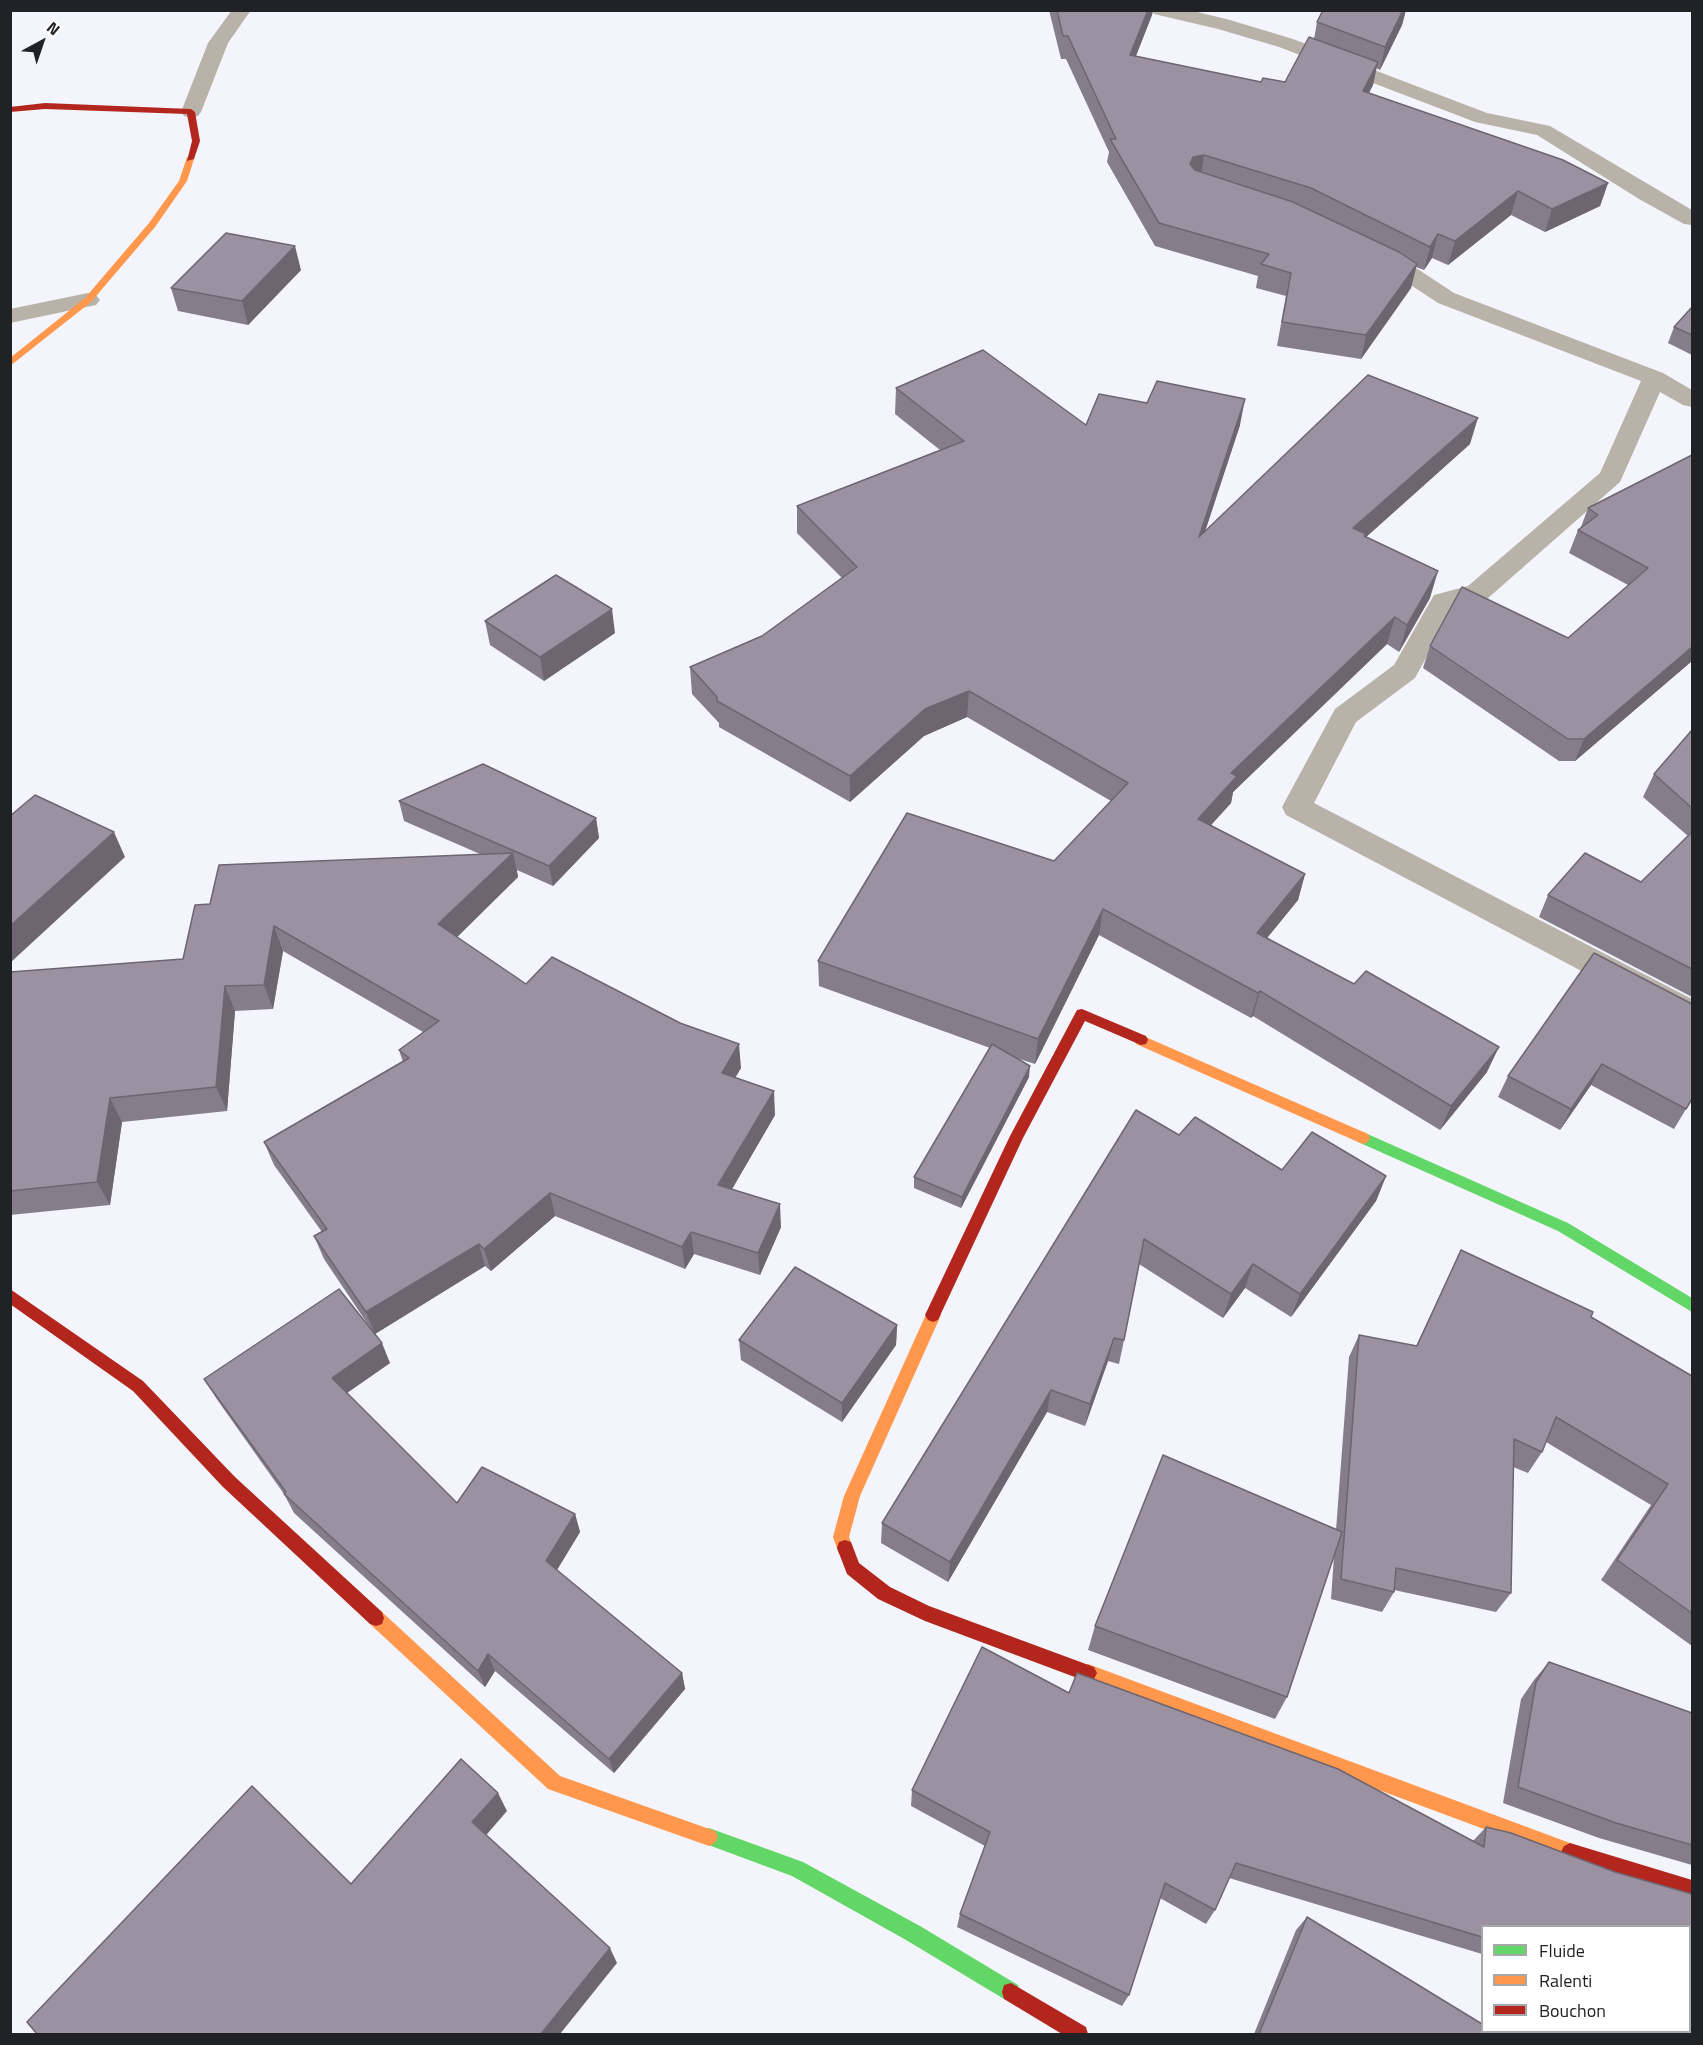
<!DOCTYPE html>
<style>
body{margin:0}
#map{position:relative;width:1703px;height:2045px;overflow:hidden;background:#f4f5fc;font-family:"Titillium Web",sans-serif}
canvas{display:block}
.frame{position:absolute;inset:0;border:12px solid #212226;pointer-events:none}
.legend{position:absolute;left:1481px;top:1925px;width:210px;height:108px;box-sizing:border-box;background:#fff;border:2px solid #a6a7a8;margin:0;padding:8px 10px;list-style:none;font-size:18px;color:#212226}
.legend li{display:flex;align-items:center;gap:12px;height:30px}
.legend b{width:30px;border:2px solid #a6a7a8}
.north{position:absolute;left:12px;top:12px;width:60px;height:60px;-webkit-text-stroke:4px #fff;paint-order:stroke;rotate:40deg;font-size:16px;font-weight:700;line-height:24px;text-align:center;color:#212226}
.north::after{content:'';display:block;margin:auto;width:21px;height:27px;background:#212226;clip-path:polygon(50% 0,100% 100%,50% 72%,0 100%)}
</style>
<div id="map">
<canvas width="1703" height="2045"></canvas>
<div class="frame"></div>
<ul class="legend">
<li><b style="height:8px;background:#63d668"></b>Fluide</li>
<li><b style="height:8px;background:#ff974d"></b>Ralenti</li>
<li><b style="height:8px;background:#b3261e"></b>Bouchon</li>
</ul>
<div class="north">N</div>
</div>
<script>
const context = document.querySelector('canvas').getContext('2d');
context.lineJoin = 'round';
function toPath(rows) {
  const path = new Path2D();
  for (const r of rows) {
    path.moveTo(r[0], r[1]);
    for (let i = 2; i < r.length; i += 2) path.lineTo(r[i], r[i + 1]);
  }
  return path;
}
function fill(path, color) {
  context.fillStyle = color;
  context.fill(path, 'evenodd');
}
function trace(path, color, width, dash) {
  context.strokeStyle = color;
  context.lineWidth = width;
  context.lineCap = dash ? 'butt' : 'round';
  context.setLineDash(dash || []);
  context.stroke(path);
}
fill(toPath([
 [232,10,251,10,228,43,201,112,198,116,191,118,184,116,181,112,208,43,232,10],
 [1152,10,1189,10,1230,20,1293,39,1487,113,1550,126,1692,210,1692,225,1684,224,1639,199,1537,135,1475,122,1279,47,1218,29,1154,14,1152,10],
 [1376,249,1410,264,1454,293,1663,373,1692,390,1692,407,1683,405,1660,392,1620,482,1487,599,1454,607,1415,678,1356,722,1314,803,1692,999,1692,1027,1680,1023,1286,815,1282,807,1335,709,1394,665,1434,595,1468,586,1600,473,1641,381,1438,303,1394,274,1368,261,1365,256,1368,251,1376,249],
 [88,293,96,295,100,300,96,305,10,323,10,309,88,293]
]), '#b8b2a9');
fill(toPath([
 [1363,1132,1568,1223,1692,1298,1692,1312,1558,1231,1358,1142,1356,1138,1358,1134,1363,1132],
 [709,1828,803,1862,920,1926,1018,1985,1020,1992,1018,1999,1011,2001,1004,1999,906,1940,792,1876,703,1843,700,1837,703,1831,709,1828]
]), '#63d668');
fill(toPath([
 [187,157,194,159,187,181,155,227,91,302,10,366,10,358,85,298,149,223,179,181,187,157],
 [1141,1035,1368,1134,1370,1138,1368,1142,1363,1144,1358,1142,1136,1044,1134,1040,1136,1036,1141,1035],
 [933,1308,938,1310,941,1315,860,1496,849,1537,853,1548,851,1554,845,1556,839,1554,833,1537,844,1496,928,1310,933,1308],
 [376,1610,382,1612,560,1776,715,1831,718,1837,715,1843,709,1846,548,1789,370,1624,368,1618,370,1612,376,1610],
 [1088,1664,1570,1843,1576,1846,1579,1852,1576,1858,1570,1861,1088,1682,1082,1679,1079,1673,1082,1667,1088,1664]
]), '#ff974d');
fill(toPath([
 [45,103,191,109,195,112,200,141,194,159,187,161,192,141,187,114,45,109,10,112,10,107,45,103],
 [1082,1009,1146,1036,1148,1040,1146,1044,1141,1045,1085,1021,1023,1138,938,1320,933,1322,928,1320,925,1315,1010,1136,1077,1010,1082,1009],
 [10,1289,143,1381,235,1477,382,1612,384,1618,382,1624,376,1626,370,1624,223,1487,133,1391,10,1304,10,1289],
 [845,1540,851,1542,859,1563,890,1587,929,1606,1094,1667,1097,1673,1094,1679,1088,1682,925,1621,878,1599,847,1574,837,1548,839,1542,845,1540],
 [1570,1843,1692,1880,1692,1898,1564,1858,1561,1852,1564,1846,1570,1843],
 [1011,1983,1086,2027,1088,2034,1062,2034,1004,1999,1002,1992,1004,1985,1011,1983]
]), '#b3261e');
fill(toPath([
 [1049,10,1153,10,1152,15,1136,56,1261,82,1285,82,1314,39,1317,22,1323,10,1406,10,1402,25,1380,70,1376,68,1373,85,1369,93,1608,183,1600,206,1545,232,1511,215,1448,265,1432,258,1424,270,1416,267,1411,288,1361,359,1277,346,1286,296,1256,288,1258,276,1155,246,1107,162,1109,152,1066,59,1061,59],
 [301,270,248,325,178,311,171,288],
 [1692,307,1692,355,1668,343,1674,327],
 [896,388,1086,425,1240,425,1205,532,1470,444,1366,537,1430,598,1399,652,1387,644,1233,792,1231,803,1211,825,1305,874,1298,900,1267,938,1487,1072,1440,1130,1253,1016,1251,1018,1099,935,1035,1064,1016,1058,1029,1077,961,1208,914,1188,914,1177,990,1048,819,986,818,961,1054,861,1111,801,967,717,924,736,850,802,719,727,719,723,692,694,690,667,762,636,842,578,797,533,797,506,940,450,895,414],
 [1692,455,1692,661,1575,761,1559,761,1423,668,1430,646,1568,638,1628,585,1569,553,1578,530,1581,527,1588,508],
 [485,621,615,633,544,681,490,645],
 [1692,730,1692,997,1539,917,1548,895,1641,882,1688,836,1643,797,1654,774],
 [399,801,596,818,599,838,553,886,517,870,518,877,457,937,526,984,741,1068,735,1078,775,1115,732,1189,781,1227,760,1275,694,1254,685,1269,555,1216,491,1271,485,1266,375,1334,390,1363,347,1393,457,1503,575,1514,580,1532,557,1570,682,1673,685,1689,614,1773,495,1671,485,1687,294,1513,284,1494,216,1398,204,1379,373,1332,324,1259,314,1236,322,1232,274,1165,264,1142,403,1062,399,1050,423,1032,283,951,273,1009,235,1011,227,1111,122,1122,110,1205,10,1215,10,972,183,959,210,904,480,854,404,821],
 [1692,1004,1692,1099,1674,1129,1591,1085,1560,1130,1498,1097,1508,1076],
 [1179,1135,1282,1170,1386,1176,1376,1201,1291,1317,1245,1288,1223,1318,1139,1264,1124,1340,1119,1364,1108,1361,1085,1426,1047,1412,948,1582,881,1543,882,1523],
 [1461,1250,1591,1317,1692,1376,1692,1646,1601,1580,1651,1505,1546,1442,1542,1452,1528,1473,1513,1467,1511,1593,1496,1612,1394,1590,1394,1592,1382,1612,1331,1599,1334,1556,1287,1697,1275,1719,1088,1650,1095,1626,1336,1530,1349,1357,1359,1335,1416,1346],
 [897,1325,896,1345,842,1422,741,1360,739,1340],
 [982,1647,1069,1693,1077,1673,1338,1769,1473,1841,1486,1827,1511,1833,1615,1872,1692,1894,1692,2034,1648,2034,1648,2031,1689,2031,1689,1926,1482,1926,1482,1954,1229,1878,1215,1910,1206,1924,1160,1898,1129,1995,1122,2006,957,1927,960,1914,985,1846,911,1806,912,1790],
 [1549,1662,1692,1713,1692,1865,1599,1838,1503,1803,1521,1699,1534,1680],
 [1307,1917,1499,2034,1254,2034,1296,1930]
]), '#867d8a');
fill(toPath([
 [1148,10,1153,10,1152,15,1127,78,1130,55],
 [1403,10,1406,10,1402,25,1380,70,1385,47],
 [1378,62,1373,85,1358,114,1363,91],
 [1204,155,1201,178,1190,164,1193,157],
 [1608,183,1600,206,1545,232,1552,209],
 [1518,191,1511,215,1448,265,1455,241],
 [1438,234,1432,258,1424,270,1430,247],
 [295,246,301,270,248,325,242,301],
 [1417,264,1411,288,1361,359,1366,335],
 [1245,399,1240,425,1194,564,1199,537],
 [1478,418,1470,444,1365,538,1353,528],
 [1438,571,1430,598,1399,652,1407,625],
 [612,609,615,633,544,681,540,657],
 [1395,617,1387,644,1233,792,1231,803,1193,845,1198,819,1231,773],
 [1692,647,1692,661,1575,761,1584,739],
 [969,691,967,717,924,736,850,802,850,776,925,709],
 [596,818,599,838,553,886,549,866],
 [114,832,125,857,10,963,10,926],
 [513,853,518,877,445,949,438,924],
 [1305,874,1298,900,1250,959,1257,933],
 [1103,909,1099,935,1035,1064,1038,1039],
 [274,926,283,951,273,1009,264,985],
 [225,986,235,1011,227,1111,216,1087],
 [1260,991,1253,1016,1251,1018,1258,993],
 [739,1044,741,1068,724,1096,722,1073],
 [1499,1047,1487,1072,1440,1130,1451,1106],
 [1602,1064,1591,1085,1560,1130,1571,1109],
 [1030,1066,1029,1077,961,1208,962,1197],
 [774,1091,775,1115,721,1208,718,1185],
 [110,1098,122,1122,110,1205,97,1182],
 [1386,1176,1376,1201,1291,1317,1300,1294],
 [550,1193,555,1216,491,1271,484,1249],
 [780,1204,781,1227,760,1275,758,1253],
 [691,1232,694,1254,685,1269,682,1247],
 [479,1244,485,1266,375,1334,366,1312],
 [1253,1264,1245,1288,1223,1318,1231,1294],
 [897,1325,896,1345,842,1422,842,1403],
 [1114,1338,1108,1361,1085,1426,1090,1404],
 [382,1343,390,1363,341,1397,332,1378],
 [1051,1390,1047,1412,948,1582,950,1562],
 [575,1514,580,1532,552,1578,546,1561],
 [488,1654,495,1671,485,1687,478,1671],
 [682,1673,685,1689,614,1773,609,1759],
 [498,1793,507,1811,482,1840,472,1822],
 [610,1948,617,1963,560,2034,541,2034]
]), '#6d6671');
const building = toPath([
 [1057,10,1148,10,1130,55,1261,82,1263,78,1285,82,1309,37,1378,62,1363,91,1563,160,1608,183,1552,209,1518,191,1455,241,1438,234,1430,247,1311,188,1204,155,1193,157,1190,164,1195,170,1293,202,1399,252,1417,264,1366,335,1282,322,1291,273,1261,264,1269,254,1159,223,1110,139,1116,139,1068,36,1063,36,1057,10],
 [1323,10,1403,10,1385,47,1317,22,1323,10],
 [226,233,295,246,242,301,171,288,226,233],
 [1692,307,1692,335,1674,327,1692,307],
 [983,350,1086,425,1099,394,1147,403,1157,381,1245,399,1199,537,1368,375,1478,418,1353,528,1366,534,1364,536,1438,571,1407,625,1395,617,1231,773,1237,776,1198,819,1305,874,1257,933,1354,984,1366,971,1499,1047,1451,1106,1260,991,1258,993,1103,909,1038,1039,818,961,907,813,1054,861,1128,783,969,691,925,709,850,776,717,701,717,697,690,667,762,636,857,567,797,506,964,441,896,388,983,350],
 [1692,455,1692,647,1584,739,1568,739,1430,646,1462,587,1568,638,1648,568,1578,530,1598,515,1588,508,1692,455],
 [556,575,612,609,540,657,485,621,556,575],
 [1692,730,1692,808,1654,774,1692,730],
 [483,764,596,818,549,866,399,801,483,764],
 [35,795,114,832,10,926,10,816,35,795],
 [1692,832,1692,969,1548,895,1585,853,1641,882,1692,832],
 [513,853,438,924,526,984,552,957,680,1023,739,1044,722,1073,774,1091,718,1185,780,1204,758,1253,691,1232,682,1247,550,1193,484,1249,479,1244,366,1312,314,1236,327,1229,264,1142,409,1058,399,1050,439,1021,274,926,264,985,225,986,216,1087,110,1098,97,1182,10,1191,10,972,183,959,195,905,210,904,219,865,513,853],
 [1594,953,1692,1004,1692,1099,1686,1109,1602,1064,1571,1109,1508,1076,1594,953],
 [992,1044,1030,1066,962,1197,914,1177,992,1044],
 [1136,1110,1179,1135,1195,1117,1282,1170,1312,1132,1386,1176,1300,1294,1253,1264,1231,1294,1144,1239,1124,1340,1114,1338,1090,1404,1051,1390,950,1562,882,1523,1136,1110],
 [1461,1250,1593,1312,1591,1317,1692,1376,1692,1613,1617,1560,1668,1484,1556,1417,1542,1452,1514,1439,1511,1593,1396,1568,1394,1592,1341,1579,1359,1335,1417,1346,1461,1250],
 [795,1267,897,1325,842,1403,739,1340,795,1267],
 [339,1289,382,1343,332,1378,457,1503,482,1467,575,1514,546,1561,682,1673,609,1759,488,1654,478,1671,284,1494,286,1492,204,1379,339,1289],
 [1163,1455,1342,1532,1287,1697,1095,1626,1163,1455],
 [982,1647,1069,1693,1077,1673,1338,1769,1484,1847,1486,1827,1511,1833,1615,1872,1692,1894,1692,2034,1667,2034,1668,2031,1689,2031,1689,1926,1482,1926,1482,1937,1236,1863,1215,1910,1165,1883,1129,1995,960,1914,990,1832,912,1790,982,1647],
 [1549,1662,1692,1713,1692,1845,1616,1823,1518,1787,1536,1682,1549,1662],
 [461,1759,498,1793,472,1822,610,1948,541,2034,37,2034,27,2022,252,1786,351,1884,461,1759],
 [1307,1917,1482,2024,1482,2031,1495,2031,1499,2034,1259,2034,1307,1917]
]);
fill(building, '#9c91a1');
trace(building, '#6d6671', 1.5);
</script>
